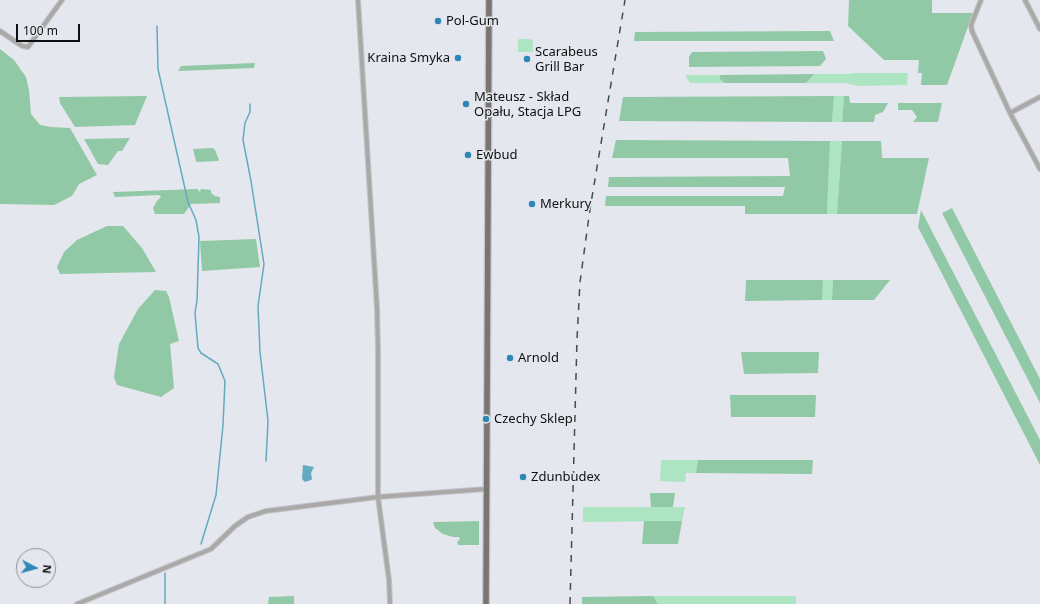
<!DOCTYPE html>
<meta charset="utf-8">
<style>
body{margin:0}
#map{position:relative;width:1040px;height:604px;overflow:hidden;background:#e5e7ee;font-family:"Noto Sans",sans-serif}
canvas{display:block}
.north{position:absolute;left:16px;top:548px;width:40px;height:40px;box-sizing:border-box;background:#e5e7ee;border:1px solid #8f9196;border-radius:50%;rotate:96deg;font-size:11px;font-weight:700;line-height:16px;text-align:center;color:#0f1012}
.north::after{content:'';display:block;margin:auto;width:14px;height:18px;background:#2d88b5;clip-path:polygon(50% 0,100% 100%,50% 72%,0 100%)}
.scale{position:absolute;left:16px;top:24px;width:64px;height:18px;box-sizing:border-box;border:2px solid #0f1012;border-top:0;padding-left:5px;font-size:12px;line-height:14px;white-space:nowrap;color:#0f1012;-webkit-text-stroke:3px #e5e7ee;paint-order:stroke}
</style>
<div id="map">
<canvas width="1040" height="604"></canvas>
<div class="north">N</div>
<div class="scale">100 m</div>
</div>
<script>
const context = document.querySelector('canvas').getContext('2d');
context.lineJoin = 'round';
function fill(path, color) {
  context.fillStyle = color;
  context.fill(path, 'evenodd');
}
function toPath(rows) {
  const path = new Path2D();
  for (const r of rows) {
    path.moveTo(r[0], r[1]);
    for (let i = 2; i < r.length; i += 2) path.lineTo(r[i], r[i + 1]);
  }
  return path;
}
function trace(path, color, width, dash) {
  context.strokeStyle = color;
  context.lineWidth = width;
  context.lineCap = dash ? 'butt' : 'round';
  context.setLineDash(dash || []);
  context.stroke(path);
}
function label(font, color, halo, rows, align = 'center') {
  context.font = font + ' "Noto Sans",sans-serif';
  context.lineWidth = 3;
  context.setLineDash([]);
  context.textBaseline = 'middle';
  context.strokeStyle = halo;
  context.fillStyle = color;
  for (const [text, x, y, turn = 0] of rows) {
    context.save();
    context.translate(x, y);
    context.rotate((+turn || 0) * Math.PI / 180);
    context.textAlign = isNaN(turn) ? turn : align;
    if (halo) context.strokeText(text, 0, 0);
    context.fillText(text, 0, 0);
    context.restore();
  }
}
fill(toPath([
 [519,39,530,39,533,41,533,52,518,52,518,40],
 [851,73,908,73,907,85,857,86,846,83,806,83,814,74,851,74],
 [685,75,720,75,720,79,725,83,690,83],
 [834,96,844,96,842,122,832,122],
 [830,141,842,141,837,214,827,214],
 [823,280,833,280,832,300,822,300],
 [661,460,698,460,696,473,686,473,685,482,660,481],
 [583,507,685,507,682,521,583,522],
 [653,596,796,596,796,604,658,604]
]), '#ade4c2');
fill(toPath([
 [849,0,932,0,932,13,973,13,947,85,921,85,922,73,918,73,919,60,884,60,848,26],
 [830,31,834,41,634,41,635,32],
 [0,49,14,60,26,77,29,90,31,114,40,125,51,127,70,128,97,175,79,184,72,196,54,205,0,204],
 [823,51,826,59,820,66,689,67,689,57,692,52],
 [255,63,254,68,178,71,181,66],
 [814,74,806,83,725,83,720,79,720,75],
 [147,96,135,125,75,127,60,103,59,97],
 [834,96,832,122,619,121,623,97],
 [844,96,849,96,850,103,888,103,883,112,875,115,874,122,842,122],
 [898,103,942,103,938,122,913,122,917,117,912,110,898,110],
 [130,138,122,151,118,151,108,165,98,164,84,139],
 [616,140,830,141,827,214,745,214,745,206,605,206,606,196,783,196,785,187,608,187,609,177,790,176,788,158,612,158],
 [842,141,881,141,882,158,929,158,917,214,837,214],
 [213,148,215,150,219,160,218,161,197,162,196,161,193,149],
 [197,189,200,192,201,189,211,190,211,193,215,196,220,197,220,203,191,204,184,214,155,214,153,208,157,201,161,197,159,195,115,197,113,192],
 [952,208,1040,379,1040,403,942,213],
 [921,210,1040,440,1040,465,918,227],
 [107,226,123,226,142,248,156,272,60,274,57,267,64,252,77,240],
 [256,239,260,267,202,271,200,241],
 [746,280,823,280,822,300,745,301],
 [833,280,890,280,874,300,832,300],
 [155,290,166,291,169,297,179,341,170,344,174,388,161,397,117,385,114,377,119,344,138,309],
 [741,352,819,352,818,373,744,374],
 [730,395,816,395,815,417,731,417],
 [698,460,813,460,812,474,696,473],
 [650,493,675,493,673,507,651,507],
 [479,521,479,545,458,545,457,542,460,539,459,537,453,537,443,534,435,528,433,522],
 [644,521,682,521,678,544,642,544],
 [294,596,294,604,268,604,269,597],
 [653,596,658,604,582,604,582,597]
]), '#91c9a6');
fill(toPath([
 [303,465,314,467,311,473,312,479,311,480,305,482,302,479]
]), '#64aabe');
trace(toPath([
 [157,26,158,69,188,202,196,220,199,237,197,300,195,313,198,348,201,353,218,364,225,381,223,425,216,495,201,544],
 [250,104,250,112,245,123,243,140,251,181,264,264,258,306,260,352,268,421,266,461],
 [165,604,165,573]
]), '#64aabe', 1.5);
const minor = toPath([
 [358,0,377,308,378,349,378,497,389,580,390,604],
 [981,0,971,25,972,31,1010,113,1040,169],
 [1025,0,1040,29],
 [0,31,22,46,28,47,62,0],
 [1010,113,1040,97],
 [77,604,211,549,235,526,248,517,266,511,378,497,486,489]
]);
const major = toPath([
 [486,604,489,0]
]);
trace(minor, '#c3c5cb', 6);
trace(major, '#c3c5cb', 8);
trace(minor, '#aba9a7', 4);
trace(major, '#797571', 5.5);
trace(toPath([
 [570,604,577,339,580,282,590,209,625,0]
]), '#494b4e', 1.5, [7, 7]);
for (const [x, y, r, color] of [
 [438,21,4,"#2d88b5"],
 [458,58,4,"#2d88b5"],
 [527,59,4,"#2d88b5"],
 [466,104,4,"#2d88b5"],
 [468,155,4,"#2d88b5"],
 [532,204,4,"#2d88b5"],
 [510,358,4,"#2d88b5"],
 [486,419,4,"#2d88b5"],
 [523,477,4,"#2d88b5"]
]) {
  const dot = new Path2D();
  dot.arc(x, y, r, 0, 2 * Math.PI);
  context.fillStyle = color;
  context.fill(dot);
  trace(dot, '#e5e7ee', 1.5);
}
label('13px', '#0f1012', '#e5e7ee', [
 ["Pol-Gum",446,21],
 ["Scarabeus",535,52],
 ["Grill Bar",535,67],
 ["Kraina Smyka",450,58,"right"],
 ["Mateusz - Skład",474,97],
 ["Opału, Stacja LPG",474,112],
 ["Ewbud",476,155],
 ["Merkury",540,204],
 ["Arnold",518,358],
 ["Czechy Sklep",494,419],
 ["Zdunbudex",531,477]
], 'left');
</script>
